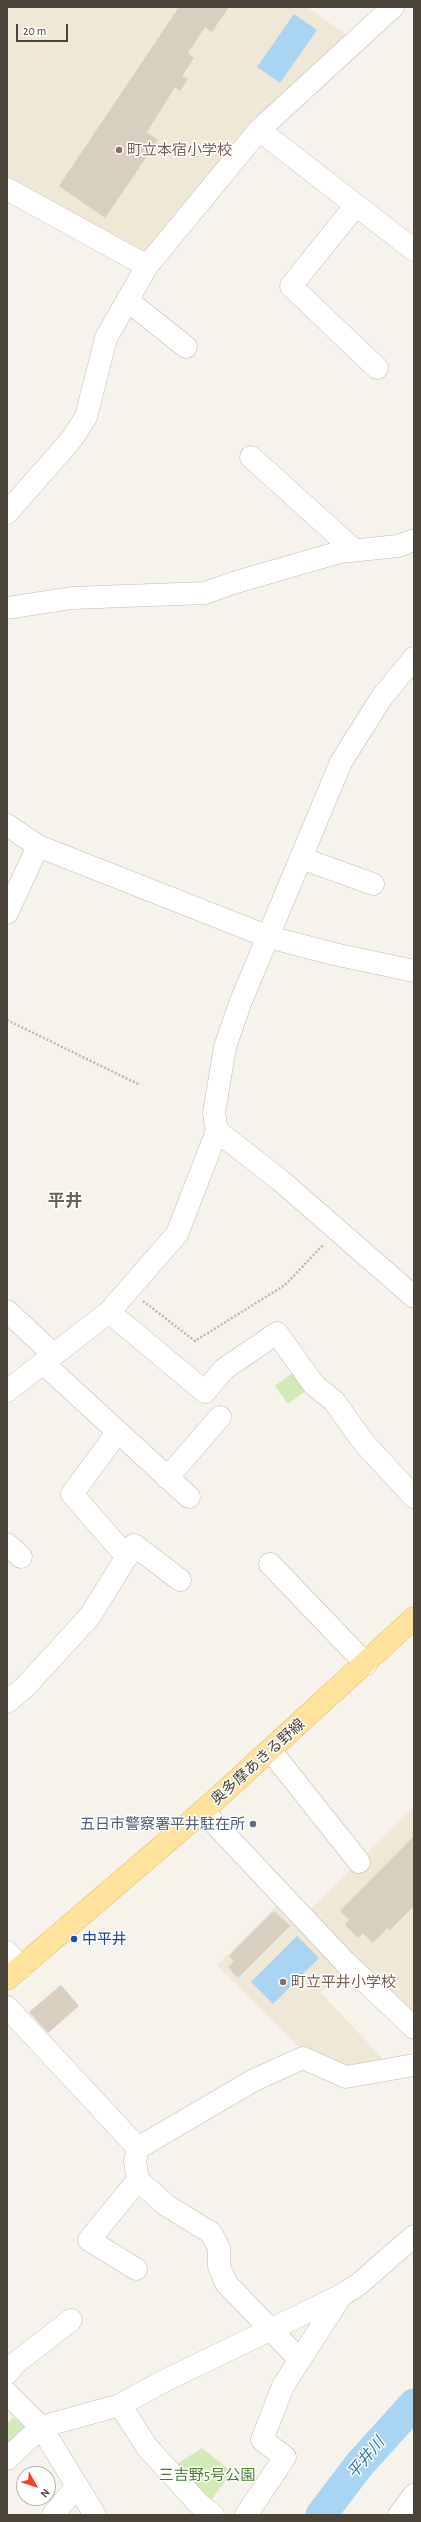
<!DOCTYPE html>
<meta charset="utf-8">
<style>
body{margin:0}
#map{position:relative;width:421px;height:2522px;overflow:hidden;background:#f6f3ec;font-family:"Alegreya Sans",sans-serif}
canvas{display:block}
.frame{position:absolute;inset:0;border:8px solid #4b4439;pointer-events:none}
.north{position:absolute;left:16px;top:2466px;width:40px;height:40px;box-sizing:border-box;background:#fff;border:1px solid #b7b4b0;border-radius:50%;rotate:129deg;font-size:11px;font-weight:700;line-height:16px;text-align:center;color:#4b4439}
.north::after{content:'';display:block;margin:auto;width:14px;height:18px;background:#fc3f1d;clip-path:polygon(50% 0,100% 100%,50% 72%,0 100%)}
.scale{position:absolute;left:16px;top:24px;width:52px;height:18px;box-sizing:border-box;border:2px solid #4b4439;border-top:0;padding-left:5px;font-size:12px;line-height:14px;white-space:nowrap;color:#4b4439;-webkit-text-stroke:3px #fff;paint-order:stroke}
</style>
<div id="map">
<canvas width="421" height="2522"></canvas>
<div class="frame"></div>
<div class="north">N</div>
<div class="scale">20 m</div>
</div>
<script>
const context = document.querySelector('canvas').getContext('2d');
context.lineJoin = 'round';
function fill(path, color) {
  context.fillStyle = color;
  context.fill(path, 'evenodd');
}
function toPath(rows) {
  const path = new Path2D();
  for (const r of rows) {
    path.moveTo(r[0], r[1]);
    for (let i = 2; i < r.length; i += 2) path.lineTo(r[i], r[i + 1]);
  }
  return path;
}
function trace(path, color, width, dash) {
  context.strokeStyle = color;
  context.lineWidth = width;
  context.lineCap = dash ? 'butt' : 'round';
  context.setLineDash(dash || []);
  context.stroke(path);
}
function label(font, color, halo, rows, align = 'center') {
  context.font = font + ' "Alegreya Sans","Noto Sans JP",sans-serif';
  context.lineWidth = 3;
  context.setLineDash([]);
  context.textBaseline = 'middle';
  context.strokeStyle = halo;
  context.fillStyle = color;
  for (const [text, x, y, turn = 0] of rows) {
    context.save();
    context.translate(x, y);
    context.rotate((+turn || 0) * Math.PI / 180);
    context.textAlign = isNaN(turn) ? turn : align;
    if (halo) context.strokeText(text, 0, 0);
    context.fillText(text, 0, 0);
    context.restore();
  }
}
fill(toPath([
 [7,7,307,7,347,35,152,249,142,251,7,176],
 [414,1807,414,2018,306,1914],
 [279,1903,347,1972,320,1992,385,2061,346,2069,302,2050,217,1965]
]), '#efe8d6');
fill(toPath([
 [296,1370,310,1390,303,1393,288,1404,275,1386],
 [13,2417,26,2428,7,2449,7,2424],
 [202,2448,232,2472,209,2503,174,2466]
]), '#d2eab5');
fill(toPath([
 [294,14,317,30,280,83,257,67],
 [297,1936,319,1958,273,2004,251,1982]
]), '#a9d4f2');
trace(toPath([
 [321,2515,359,2465,414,2404]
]), '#a9d4f2', 31);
fill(toPath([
 [179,7,229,7,212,32,205,27,188,53,194,58,182,76,188,79,180,91,175,87,147,132,158,140,105,218,59,186],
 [414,1836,414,1906,390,1930,387,1928,373,1943,363,1933,358,1938,345,1925,349,1920,340,1911],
 [274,1911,290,1926,238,1978,228,1967,234,1961,229,1956],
 [61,1985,79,2006,48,2033,29,2012]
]), '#d8cfc1');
const minor = toPath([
 [259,130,414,250],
 [7,189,147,266],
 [356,205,291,286,377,368],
 [127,300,186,347],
 [251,457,354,550],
 [7,513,71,440,86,417,106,338,147,266,259,130,393,7],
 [7,608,72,598,205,593,233,583,340,552,398,546,414,540],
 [7,825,38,846,269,937,334,954,414,971],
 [301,858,373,884],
 [7,913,38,846],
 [217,1131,280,1180,414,1297],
 [7,1311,54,1355],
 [109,1312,205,1392,224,1369,277,1333,314,1385,334,1401,364,1443,414,1497],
 [44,1364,189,1497],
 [7,1391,109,1312,177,1234,217,1131,214,1113,225,1047,241,1001,341,762,382,697,414,658],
 [117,1433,72,1494,127,1557],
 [167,1478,220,1417],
 [7,1544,21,1557],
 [270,1564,366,1664],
 [7,1702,25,1687,90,1616,134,1545,180,1580],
 [270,1750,359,1862],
 [203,1811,345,1962,414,2028],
 [7,1952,21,1968],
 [7,2007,138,2148],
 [138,2180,166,2205,211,2233,219,2248,219,2266,226,2283,300,2360],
 [136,2269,89,2240,138,2180,135,2161,138,2148,254,2080,303,2058,346,2077,414,2065],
 [7,2373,17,2362,71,2320],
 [7,2393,41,2427,95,2515],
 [120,2405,147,2447,199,2504,213,2515],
 [7,2459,41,2427,120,2405,162,2382,342,2295,359,2284,414,2236],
 [53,2515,77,2486],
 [246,2515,285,2457,262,2440,283,2386,341,2296],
 [399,2515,414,2495]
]);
const major = toPath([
 [7,1979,203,1811,414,1618]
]);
trace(minor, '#c2bbae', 23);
trace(major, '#e6c16a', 23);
trace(toPath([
 [7,1020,140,1085],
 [143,1301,195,1341,285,1285,324,1244]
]), '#c4b79f', 2.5, [2, 2]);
trace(minor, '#fff', 22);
trace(major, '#ffe39c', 22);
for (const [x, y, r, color] of [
 [119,150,4,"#8d6e63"],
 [253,1824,4,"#5c6f8a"],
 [74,1939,4,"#1a4fb4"],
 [283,1982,4,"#8d6e63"]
]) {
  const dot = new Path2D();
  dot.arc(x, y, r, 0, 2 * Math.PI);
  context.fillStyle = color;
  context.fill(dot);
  trace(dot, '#fff', 1.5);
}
label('15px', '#785e54', '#fff', [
 ["町立本宿小学校",127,150],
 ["町立平井小学校",291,1982]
], 'left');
label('15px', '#4b4439', '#fff', [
 ["奥多摩あきる野線",258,1762,-42]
]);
label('15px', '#4e5e75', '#fff', [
 ["五日市警察署平井駐在所",245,1824]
], 'right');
label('15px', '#164399', '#fff', [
 ["中平井",82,1939]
], 'left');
label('15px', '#4a7f2a', '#fff', [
 ["三吉野5号公園",207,2475]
]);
label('italic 16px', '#2e7ab2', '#fff', [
 ["平井川",366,2458,-50]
]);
label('bold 17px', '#6e6250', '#fff', [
 ["平井",65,1201]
]);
</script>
